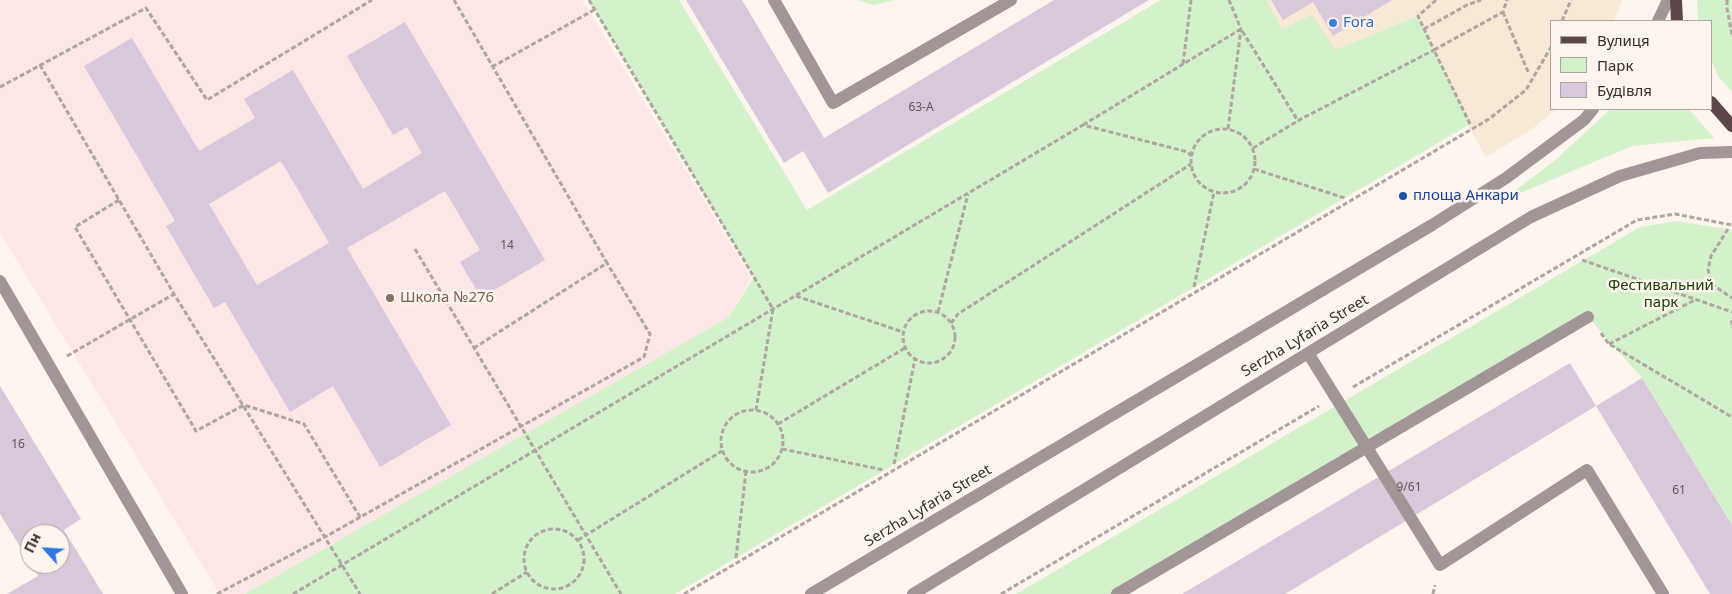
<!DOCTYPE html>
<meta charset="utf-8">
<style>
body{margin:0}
#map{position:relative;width:1732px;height:594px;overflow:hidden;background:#fdf4ed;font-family:"Noto Sans",sans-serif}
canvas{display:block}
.legend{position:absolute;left:1550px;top:20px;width:162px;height:90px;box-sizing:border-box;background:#fdf4ed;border:1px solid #ada59e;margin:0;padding:6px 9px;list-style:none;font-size:15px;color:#362e28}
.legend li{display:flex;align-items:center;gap:10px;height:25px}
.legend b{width:25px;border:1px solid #ada59e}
.north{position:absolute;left:20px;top:524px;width:50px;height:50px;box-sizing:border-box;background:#fdf4ed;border:1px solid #ada59e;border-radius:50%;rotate:296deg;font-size:14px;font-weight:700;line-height:20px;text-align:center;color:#362e28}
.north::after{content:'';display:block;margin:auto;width:18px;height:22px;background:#2e77e3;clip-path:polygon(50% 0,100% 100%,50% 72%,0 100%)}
</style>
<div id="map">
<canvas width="1732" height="594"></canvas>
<ul class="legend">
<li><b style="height:6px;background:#5c4748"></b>Вулиця</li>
<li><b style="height:14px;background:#d3f2cc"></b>Парк</li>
<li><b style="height:14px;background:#d9c8dc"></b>Будівля</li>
</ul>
<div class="north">Пн</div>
</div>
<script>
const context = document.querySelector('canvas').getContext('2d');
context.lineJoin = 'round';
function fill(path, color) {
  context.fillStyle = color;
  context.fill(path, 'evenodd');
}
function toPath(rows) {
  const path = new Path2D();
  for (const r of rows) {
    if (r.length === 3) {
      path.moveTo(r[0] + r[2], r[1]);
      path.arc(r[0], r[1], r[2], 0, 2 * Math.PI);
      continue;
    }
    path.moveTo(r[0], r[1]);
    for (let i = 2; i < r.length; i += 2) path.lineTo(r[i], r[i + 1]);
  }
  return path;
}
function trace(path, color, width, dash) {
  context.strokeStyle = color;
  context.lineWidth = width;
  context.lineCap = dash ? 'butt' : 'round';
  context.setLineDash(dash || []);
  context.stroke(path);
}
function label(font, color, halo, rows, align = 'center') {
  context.font = font + ' "Noto Sans",sans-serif';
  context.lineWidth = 5;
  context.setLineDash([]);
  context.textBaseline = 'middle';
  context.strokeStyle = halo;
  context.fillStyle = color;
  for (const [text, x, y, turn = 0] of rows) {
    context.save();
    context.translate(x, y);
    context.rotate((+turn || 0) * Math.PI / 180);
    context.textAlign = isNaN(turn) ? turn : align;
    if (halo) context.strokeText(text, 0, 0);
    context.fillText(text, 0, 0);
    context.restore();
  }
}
fill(toPath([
 [1261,0,1622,0,1614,21,1551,21,1551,109,1556,109,1531,130,1486,157,1419,37,1314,94]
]), '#f8e9d6');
fill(toPath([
 [0,0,582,0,751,278,729,317,245,594,220,594,0,233]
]), '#fce6e6');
fill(toPath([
 [589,0,679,0,807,210,1161,0,1266,0,1282,29,1312,15,1335,50,1418,16,1470,124,675,594,245,594,729,317,754,277],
 [857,0,895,0,874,5],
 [1697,0,1732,0,1732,92,1718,76,1711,60,1711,21,1698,21],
 [1611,109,1689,109,1714,138,1632,146,1499,202,1553,162],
 [1677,221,1732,230,1732,525,1642,378,1588,317,1119,594,1016,594,1640,227]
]), '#d3f2cc');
fill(toPath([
 [686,0,742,0,824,138,1054,0,1149,0,828,193,803,151,784,163],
 [1271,0,1392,0,1333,36,1313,2,1283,20],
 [405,22,545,260,481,298,460,262,480,250,445,191,347,248,451,425,380,467,333,386,290,412,225,302,214,308,166,226,175,221,84,66,132,38,199,151,255,118,244,99,293,70,363,189,422,153,407,127,393,135,347,56],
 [281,161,329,243,257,285,209,204],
 [1570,363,1596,406,1285,594,1182,594],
 [1642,378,1732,525,1732,594,1710,594,1596,406],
 [0,386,81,519,64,530,103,594,7,594,38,576,31,564,60,564,60,534,30,534,30,563,0,514]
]), '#d9c8dc');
trace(toPath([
 [454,0,607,263,474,348],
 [589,0,773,309,756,410],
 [1727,0,1727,8,1732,35],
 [1503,12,1529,74],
 [1562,21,1571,0],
 [1424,29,1467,5,1481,0],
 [1183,64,1191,0],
 [40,65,174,294,360,594],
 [492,67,594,10],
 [0,87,146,8,207,100,372,0],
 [1470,124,1434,50,1503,12,1507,0],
 [1083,125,1241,29,1298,121],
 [1228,129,1241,29,1229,0],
 [1223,161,32],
 [1253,148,1301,119,1434,50,1418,16,1436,0],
 [1254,169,1345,198],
 [119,200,75,227,196,431,244,405,304,424,360,517],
 [1728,229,1711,256,1708,270,1713,285,1732,298],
 [415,249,621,594],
 [1582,260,1732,312],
 [1194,287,1214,192],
 [796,296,903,332],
 [929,337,26],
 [938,312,968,194],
 [1732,320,1732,328],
 [951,323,958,314,1191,164],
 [1601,333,1609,344,1732,417],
 [1609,344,1695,300],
 [67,356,174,294],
 [1353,387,1637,220,1675,214,1732,225],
 [752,441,31],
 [778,424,905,348],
 [782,449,884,470],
 [894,464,915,359],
 [554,559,30],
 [578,540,722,451],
 [736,558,746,471],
 [217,594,325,537,644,357,650,334,607,263],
 [293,594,1083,125,1188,152,1191,156],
 [492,594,527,572],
 [684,594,1489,119,1526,90,1551,47],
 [1001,594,1319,406],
 [1433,594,1435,585]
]), '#aea69f', 3, [5, 2.5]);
trace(toPath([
 [774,0,833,103,1011,0],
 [1658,21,1668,0],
 [0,281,182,594],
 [1308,353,1440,565,1587,470,1663,594],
 [811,594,1432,225,1506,178,1584,120,1593,109],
 [913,594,1531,217,1620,176,1700,153,1732,152],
 [1117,594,1588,317]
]), '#a19595', 12);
trace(toPath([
 [1676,0,1677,21],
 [1711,102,1732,126]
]), '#5c4748', 12);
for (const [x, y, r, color] of [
 [1333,23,5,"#3f7fe0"],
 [1403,196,5,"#1a4fb4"],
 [390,298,5,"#8d6e63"]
]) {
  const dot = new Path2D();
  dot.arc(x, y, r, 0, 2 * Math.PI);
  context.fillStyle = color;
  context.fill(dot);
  trace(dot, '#fdf4ed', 2);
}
label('12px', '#5f5455', null, [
 ["63-А",921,108],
 ["14",507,246],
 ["16",18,445],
 ["9/61",1409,488],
 ["61",1679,491]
]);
label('15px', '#366cbe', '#fdf4ed', [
 ["Fora",1343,23]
], 'left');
label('15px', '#164399', '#fdf4ed', [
 ["площа Анкари",1413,196]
], 'left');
label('15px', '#153e0b', '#fdf4ed', [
 ["Фестивальний",1661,286],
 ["парк",1661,303]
]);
label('15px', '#785e54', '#fdf4ed', [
 ["Школа №276",400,298]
], 'left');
label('15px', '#362e28', '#fdf4ed', [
 ["Serzha Lyfaria Street",1305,336,-31],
 ["Serzha Lyfaria Street",928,506,-31]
]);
</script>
